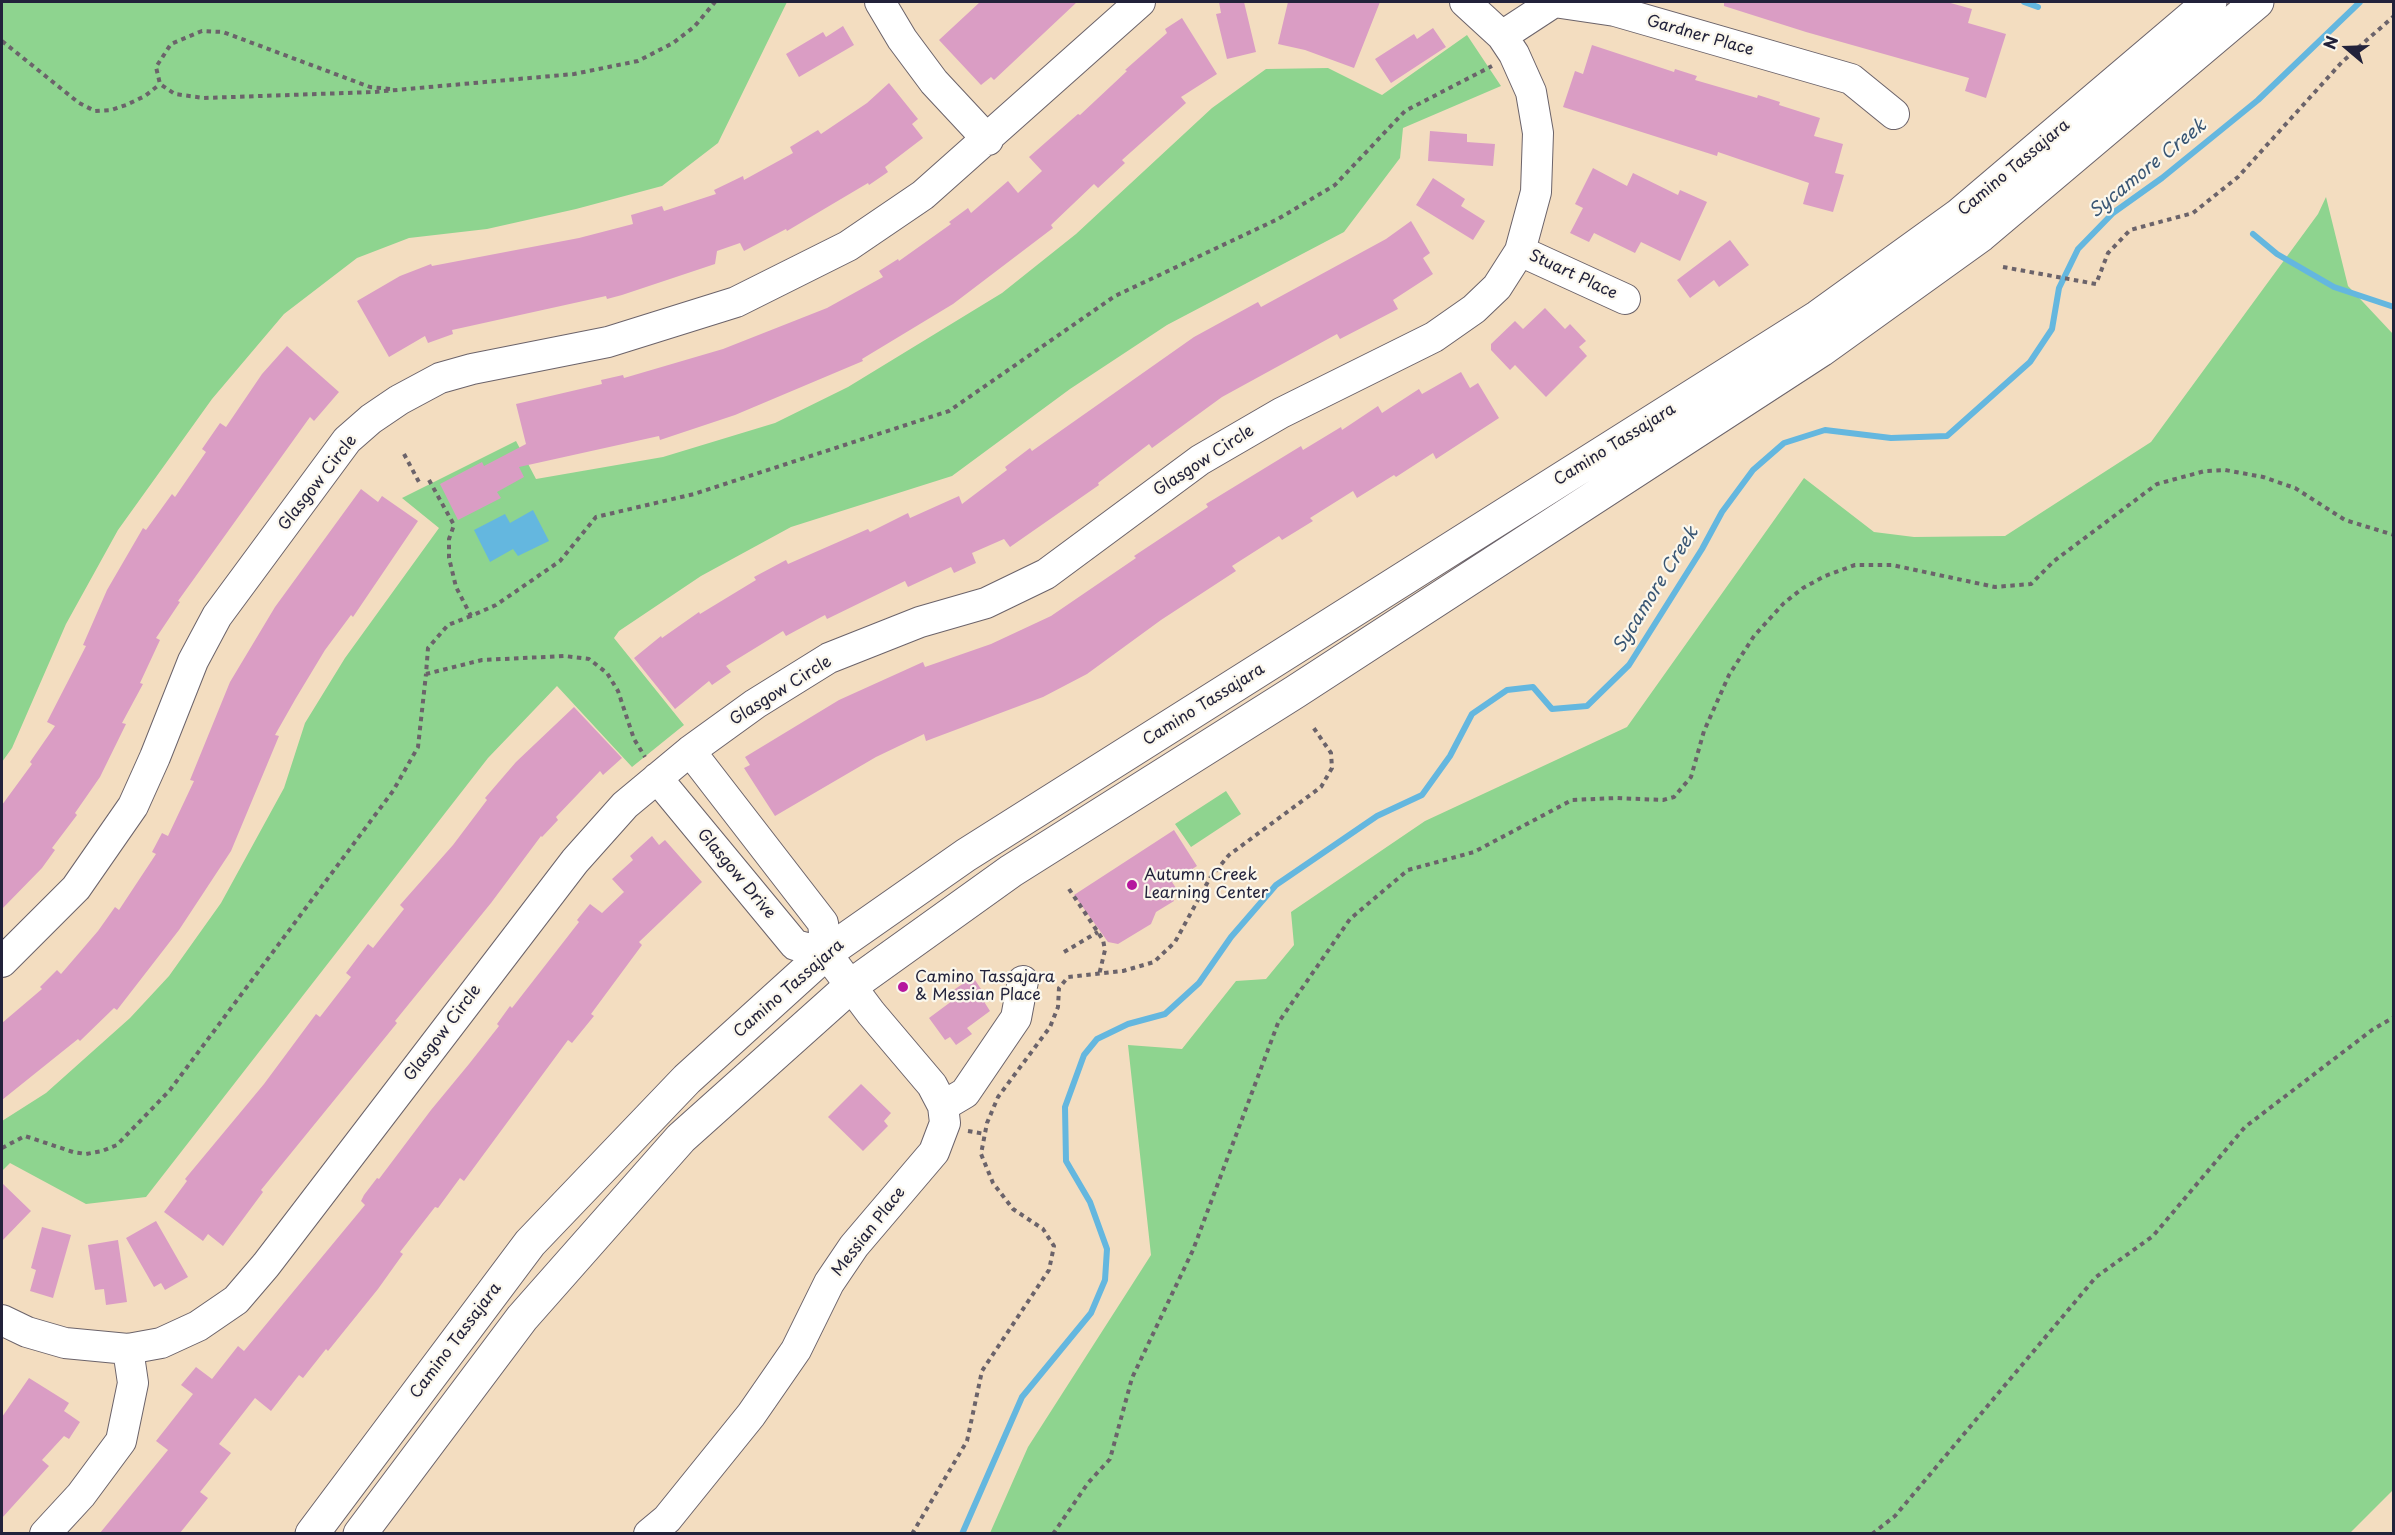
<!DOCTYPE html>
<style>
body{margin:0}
#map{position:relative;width:2395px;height:1535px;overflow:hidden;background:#f3ddc0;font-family:"Playpen Sans",sans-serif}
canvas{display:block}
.frame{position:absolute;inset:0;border:3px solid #22223b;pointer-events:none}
.north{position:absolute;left:2317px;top:18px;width:60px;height:60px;-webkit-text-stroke:4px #fbf7ec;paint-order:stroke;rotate:289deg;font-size:16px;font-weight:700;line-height:24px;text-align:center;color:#22223b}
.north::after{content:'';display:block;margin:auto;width:21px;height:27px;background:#22223b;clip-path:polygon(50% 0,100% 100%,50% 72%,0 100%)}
</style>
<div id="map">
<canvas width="2395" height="1535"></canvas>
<div class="frame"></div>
<div class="north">N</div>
</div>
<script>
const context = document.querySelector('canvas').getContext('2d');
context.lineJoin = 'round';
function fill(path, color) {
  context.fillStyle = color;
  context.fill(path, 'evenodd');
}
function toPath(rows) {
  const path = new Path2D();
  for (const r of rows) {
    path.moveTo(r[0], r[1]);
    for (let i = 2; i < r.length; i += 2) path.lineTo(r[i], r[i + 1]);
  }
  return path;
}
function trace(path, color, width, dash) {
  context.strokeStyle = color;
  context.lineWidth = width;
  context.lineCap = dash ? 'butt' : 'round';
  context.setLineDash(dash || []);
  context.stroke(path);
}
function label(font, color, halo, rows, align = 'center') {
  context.font = font + ' "Playpen Sans",sans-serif';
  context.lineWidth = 4.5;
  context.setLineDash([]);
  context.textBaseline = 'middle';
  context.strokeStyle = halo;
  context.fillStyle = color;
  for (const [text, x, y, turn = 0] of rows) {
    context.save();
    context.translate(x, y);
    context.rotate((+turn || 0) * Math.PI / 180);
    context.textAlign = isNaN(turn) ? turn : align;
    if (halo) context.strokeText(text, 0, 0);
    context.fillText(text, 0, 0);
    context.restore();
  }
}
fill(toPath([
 [2,2,787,2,718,143,662,186,576,209,487,229,409,238,357,258,284,314,212,399,118,530,66,624,12,748,2,762],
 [1467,35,1501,86,1403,128,1400,158,1344,232,1167,325,1070,389,952,476,791,527,701,576,619,631,614,638,684,725,632,767,557,686,488,758,146,1197,86,1204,10,1163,2,1171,2,1121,46,1093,130,1018,169,976,221,903,284,788,305,723,345,658,439,528,402,498,516,441,536,479,663,457,775,423,848,387,1002,293,1076,234,1212,108,1266,69,1328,68,1382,95],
 [2326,197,2348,286,2393,334,2393,1490,2349,1534,990,1533,1028,1447,1151,1255,1128,1045,1182,1049,1236,981,1266,979,1294,945,1291,912,1425,821,1627,727,1804,478,1874,532,1914,537,2005,536,2151,442,2318,214],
 [1226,791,1241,814,1191,847,1175,824]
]), '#8ed48f');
fill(toPath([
 [533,510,549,541,518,556,513,549,490,562,474,530,505,514,510,523]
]), '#64b7df');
trace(toPath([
 [2024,2,2038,7],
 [2253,234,2277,254,2334,287,2394,307],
 [962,1534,1022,1397,1091,1313,1105,1280,1107,1249,1090,1202,1066,1161,1065,1107,1084,1055,1097,1039,1128,1024,1165,1014,1199,983,1231,937,1276,885,1377,816,1422,795,1450,756,1472,714,1507,690,1533,687,1552,709,1587,706,1629,665,1702,549,1722,512,1753,470,1784,443,1825,430,1891,438,1947,436,2030,362,2052,329,2059,288,2078,249,2113,213,2162,178,2258,100,2360,2]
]), '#64b7df', 6);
fill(toPath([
 [980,2,1077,2,994,80,991,77,981,85,939,40],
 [1219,2,1244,2,1256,52,1227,59,1216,14,1221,13],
 [1288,2,1380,2,1354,68,1305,50,1278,44],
 [1724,2,1947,2,1972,9,1968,23,2006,34,1986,98,1965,91,1969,78,1806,32,1724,6],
 [1182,18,1217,74,1181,97,1186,103,1122,160,1125,163,1098,188,1094,184,1051,225,1053,228,953,304,862,359,863,361,735,415,660,440,659,436,519,467,524,477,497,492,501,498,458,520,440,484,482,462,484,466,526,444,516,404,602,384,601,380,623,375,624,378,723,349,827,308,883,277,879,271,898,259,899,261,951,224,949,222,968,208,971,213,1008,181,1018,193,1042,171,1029,157,1078,114,1080,115,1127,71,1125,70,1167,33,1165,29],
 [843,26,854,45,799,77,786,54,823,32,826,37],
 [1433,28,1446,47,1391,83,1375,59,1414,34,1417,39],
 [1592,45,1674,72,1675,69,1697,76,1695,80,1757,98,1758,95,1780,102,1779,105,1820,118,1814,136,1843,144,1835,173,1844,175,1833,212,1803,204,1809,183,1718,152,1717,156,1563,107,1575,71,1583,74],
 [889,83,918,119,912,124,923,138,885,167,888,172,869,185,868,183,787,231,786,229,744,251,740,243,717,251,715,264,622,295,607,299,606,296,452,330,453,334,428,343,425,336,389,357,357,301,400,276,431,264,432,266,579,238,633,224,631,215,662,206,664,211,716,194,714,190,743,176,744,180,793,153,790,147,818,130,821,134,867,103],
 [1430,131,1467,134,1467,142,1495,144,1493,166,1428,161],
 [1593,168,1627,186,1633,173,1678,195,1680,190,1707,202,1680,261,1641,242,1635,253,1594,233,1589,242,1570,233,1583,208,1575,204],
 [1433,178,1465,199,1461,206,1485,221,1473,240,1416,205],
 [1411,221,1430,253,1423,258,1433,274,1393,300,1398,309,1340,339,1337,334,1222,397,1152,448,1149,444,1098,483,1099,485,1010,547,1004,539,972,553,976,563,954,573,951,567,908,587,905,581,827,619,825,615,786,636,783,631,726,666,731,672,712,685,709,681,675,709,634,658,661,636,662,638,699,612,700,614,756,580,754,577,786,560,788,564,868,529,870,532,908,513,910,518,959,496,962,504,1007,470,1005,467,1030,448,1032,451,1194,337,1258,302,1261,307,1386,239],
 [1730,240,1749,265,1719,287,1714,280,1690,298,1677,280],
 [1545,308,1565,329,1570,324,1586,341,1579,347,1587,356,1546,397,1515,365,1510,370,1491,350,1491,344,1515,321,1523,329],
 [287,346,339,392,314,421,310,417,178,601,180,602,156,638,160,640,140,683,143,684,122,723,126,724,100,777,75,813,77,815,52,848,55,850,42,868,2,909,2,805,32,764,30,762,55,726,47,722,86,646,83,645,107,590,143,528,146,530,172,494,175,497,206,452,202,449,220,423,226,427,262,374],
 [1461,372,1470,388,1478,383,1499,418,1436,459,1433,453,1396,477,1394,475,1357,498,1353,491,1310,518,1313,521,1282,540,1279,536,1232,566,1236,571,1161,620,1087,674,1043,697,926,741,924,734,876,757,775,816,744,768,750,765,745,757,839,700,923,662,925,667,991,644,1051,616,1136,558,1134,556,1208,507,1206,504,1301,446,1303,450,1341,427,1342,430,1378,406,1382,413,1419,389,1422,394],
 [361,489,378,502,382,496,418,521,353,617,351,615,325,650,296,698,275,735,279,736,231,851,179,930,117,1010,114,1008,80,1041,78,1039,2,1100,2,1023,42,989,40,987,57,970,61,974,98,931,115,907,119,910,156,854,152,852,162,833,168,836,194,781,190,780,230,682,275,607],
 [574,707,622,758,603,775,600,771,556,817,558,820,542,837,541,836,491,903,395,1021,397,1023,261,1190,263,1192,223,1246,208,1234,203,1241,164,1212,187,1181,185,1179,264,1084,316,1014,320,1017,351,977,346,973,368,944,373,948,404,909,400,905,453,845,487,800,485,798,516,762],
 [1174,830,1197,866,1172,882,1176,888,1169,893,1174,901,1156,912,1151,924,1118,944,1108,942,1074,895],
 [652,836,659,845,665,840,702,882,639,942,642,945,591,1014,594,1016,572,1043,568,1040,464,1181,460,1178,438,1208,435,1207,400,1252,403,1254,378,1289,328,1351,326,1349,303,1378,299,1375,271,1411,255,1398,219,1444,231,1453,200,1492,208,1498,180,1533,100,1533,168,1450,156,1441,193,1394,181,1385,196,1367,212,1379,238,1346,244,1351,365,1205,361,1201,364,1195,377,1178,379,1179,431,1110,469,1064,499,1026,497,1024,510,1006,512,1008,579,922,577,920,590,904,602,913,624,892,612,879,633,860,630,856],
 [973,977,987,998,983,1000,990,1011,967,1028,972,1034,956,1045,950,1037,945,1040,929,1018,956,998,952,991],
 [861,1084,891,1113,884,1121,888,1126,863,1151,828,1117],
 [2,1183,31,1211,2,1241],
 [156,1221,188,1277,165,1290,161,1283,154,1287,126,1238],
 [42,1227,71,1235,53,1298,30,1291,36,1270,31,1268],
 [118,1240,127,1302,106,1305,104,1289,95,1290,88,1245],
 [29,1378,69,1403,64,1411,80,1422,69,1439,64,1436,42,1460,49,1466,2,1518,2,1417]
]), '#da9dc4');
const minor = toPath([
 [880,2,902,39,934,82,988,140],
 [1502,36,1554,2,1615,11,1851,79,1894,114],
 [1520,251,1625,299],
 [657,778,795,945,826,953],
 [2,962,76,888,133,806,155,757,193,661,217,616,347,440,371,419,399,400,440,378,472,369,608,342,736,302,848,246,923,195,1140,2],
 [943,1106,965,1093,1016,1018,1023,981],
 [2,1320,27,1332,65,1343,128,1349,161,1343,198,1326,236,1300,266,1265,575,861,625,805,690,751,755,704,829,658,920,622,986,603,1046,574,1200,460,1281,413,1434,337,1474,309,1497,287,1520,251,1536,192,1538,133,1531,92,1514,54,1502,36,1465,2],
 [45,1534,81,1495,121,1441,133,1383,128,1349],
 [649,1534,667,1519,751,1415,796,1350,829,1283,854,1246,934,1152,945,1123,943,1106,932,1085,871,1013,826,953,823,923,690,751]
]);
const major = toPath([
 [312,1534,530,1243,687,1079,826,953,966,855,1818,317,1958,216,2210,2],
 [360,1534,522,1318,681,1138,852,985,1011,871,1295,692,1821,350,1981,235,2257,2]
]);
trace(minor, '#6b636a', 32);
trace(major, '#6b636a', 35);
trace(toPath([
 [2,41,79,103,95,111,111,110,126,105,145,96,160,84],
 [390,89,370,87,223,32,202,31,171,44,156,67,160,84,175,94,204,98,374,92,574,74,638,61,673,43,694,27,715,2],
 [2003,267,2096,284,2108,253,2130,230,2193,213,2238,177,2342,62,2394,16],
 [404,454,420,484],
 [429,480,454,525,449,539,449,558,456,587,471,616,496,605,560,561,596,517,694,494,949,411,1115,296,1278,219,1335,185,1405,111,1492,66],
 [471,616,448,625,428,648,426,674,482,660,565,656,589,659,607,673,618,691,634,739,645,757],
 [1069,889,1103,940,1105,950,1099,975],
 [1064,952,1098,932],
 [968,1131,985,1134],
 [2,1148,25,1136,73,1152,86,1154,102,1151,117,1145,170,1090,393,791,418,747,426,674],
 [912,1534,967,1441,982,1371,1049,1270,1054,1246,1043,1229,1013,1209,993,1183,981,1154,987,1123,998,1097,1050,1027,1058,1007,1059,988,1068,977,1123,971,1154,962,1175,942,1210,878,1229,855,1321,787,1332,768,1331,753,1313,727],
 [1053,1534,1088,1483,1110,1459,1132,1378,1193,1250,1278,1023,1350,919,1408,870,1474,852,1572,800,1616,798,1663,800,1674,797,1691,777,1704,731,1729,675,1754,636,1784,603,1803,588,1825,576,1855,565,1892,565,1995,587,2031,584,2054,561,2157,484,2205,471,2225,470,2263,477,2295,488,2345,520,2394,535],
 [1872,1534,1895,1516,2096,1277,2153,1236,2245,1127,2372,1030,2394,1017]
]), '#6b636a', 4, [4.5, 4.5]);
trace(minor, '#fff', 30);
trace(major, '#fff', 33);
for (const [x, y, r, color] of [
 [1132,885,6,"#b5179e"],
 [903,987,6,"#b5179e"]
]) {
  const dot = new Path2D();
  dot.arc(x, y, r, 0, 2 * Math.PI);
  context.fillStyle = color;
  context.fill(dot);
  trace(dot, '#fbf7ec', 2);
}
label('16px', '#22223b', '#fbf7ec', [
 ["Gardner Place",1700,36,16],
 ["Camino Tassajara",2014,168,-40],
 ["Stuart Place",1573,275,25],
 ["Camino Tassajara",1615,445,-32],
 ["Glasgow Circle",1204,461,-33],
 ["Glasgow Circle",318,483,-52],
 ["Glasgow Circle",781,691,-32],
 ["Camino Tassajara",1204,705,-32],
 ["Glasgow Drive",736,874,50],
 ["Camino Tassajara",789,989,-41],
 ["Glasgow Circle",443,1033,-53],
 ["Messian Place",869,1232,-52],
 ["Camino Tassajara",456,1341,-53]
]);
label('16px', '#22223b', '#fbf7ec', [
 ["Autumn Creek",1144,876],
 ["Learning Center",1144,894],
 ["Camino Tassajara",915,978],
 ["& Messian Place",915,996]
], 'left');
label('italic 18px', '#395674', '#fbf7ec', [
 ["Sycamore Creek",2148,169,-39],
 ["Sycamore Creek",1656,590,-58]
]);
</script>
